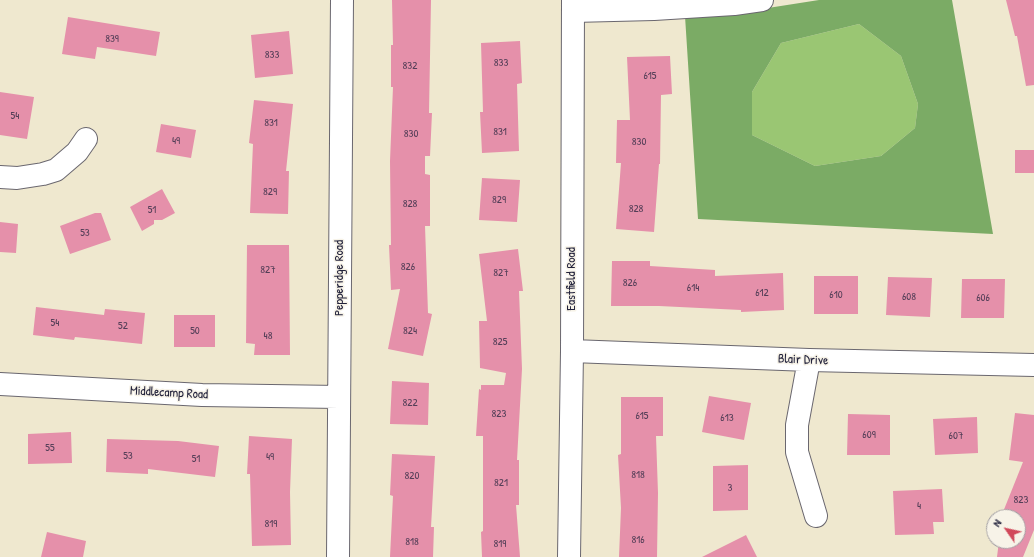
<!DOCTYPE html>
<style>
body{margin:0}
#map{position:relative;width:1034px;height:557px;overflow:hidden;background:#efe8cf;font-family:"Patrick Hand",sans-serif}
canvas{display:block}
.north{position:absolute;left:986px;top:509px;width:40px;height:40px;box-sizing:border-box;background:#f7f3e8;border:1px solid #a29fa3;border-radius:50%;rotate:304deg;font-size:11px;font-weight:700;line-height:16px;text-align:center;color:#22223b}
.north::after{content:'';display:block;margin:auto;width:14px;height:18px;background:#d1495b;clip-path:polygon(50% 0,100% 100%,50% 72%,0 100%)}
</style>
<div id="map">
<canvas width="1034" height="557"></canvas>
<div class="north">N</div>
</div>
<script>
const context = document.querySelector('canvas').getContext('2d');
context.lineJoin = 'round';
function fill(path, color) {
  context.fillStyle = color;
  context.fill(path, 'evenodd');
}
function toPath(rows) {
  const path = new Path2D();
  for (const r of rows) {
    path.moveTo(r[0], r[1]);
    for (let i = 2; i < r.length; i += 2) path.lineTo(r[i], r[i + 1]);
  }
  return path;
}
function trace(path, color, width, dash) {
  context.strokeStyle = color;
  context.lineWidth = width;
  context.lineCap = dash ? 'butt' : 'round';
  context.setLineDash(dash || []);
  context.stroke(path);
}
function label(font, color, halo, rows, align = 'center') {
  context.font = font + ' "Patrick Hand",sans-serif';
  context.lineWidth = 3;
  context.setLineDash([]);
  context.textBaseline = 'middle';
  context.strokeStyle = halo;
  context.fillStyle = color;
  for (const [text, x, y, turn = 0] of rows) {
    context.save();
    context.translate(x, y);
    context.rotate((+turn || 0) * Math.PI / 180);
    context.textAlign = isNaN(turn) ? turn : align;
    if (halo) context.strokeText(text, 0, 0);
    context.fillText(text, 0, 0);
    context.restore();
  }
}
fill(toPath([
 [859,24,901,56,918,104,915,128,881,156,815,166,752,135,752,92,781,43]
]), '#9ac673');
fill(toPath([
 [819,0,952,0,993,234,698,219,685,16,736,13],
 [859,24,901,56,918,104,915,128,881,156,815,166,752,135,752,92,781,43]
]), '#7bab65');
fill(toPath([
 [392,0,431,0,429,113,432,113,430,156,425,156,425,174,430,175,430,226,425,226,428,313,432,314,423,356,388,349,400,289,391,290,389,245,391,245,390,161,393,87,391,87,391,45,393,45],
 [1006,0,1034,0,1034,85,1026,86,1017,36,1015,36],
 [68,17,160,32,156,56,97,47,95,59,62,54],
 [289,31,293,74,255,78,251,35],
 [520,41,522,83,517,84,519,151,482,153,480,112,483,112,481,43],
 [670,56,672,94,661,95,660,164,659,164,654,232,616,229,621,163,616,163,617,120,630,120,627,57],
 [0,92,34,97,27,139,0,135],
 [254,100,293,104,286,171,289,171,288,214,250,213,253,144,249,143],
 [161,124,196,130,191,158,156,152],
 [1015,150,1034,150,1034,173,1015,173],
 [482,178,520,180,517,222,479,220],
 [162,189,175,213,162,220,154,220,154,224,142,231,130,207],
 [95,213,101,213,111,240,70,254,60,226],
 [0,222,18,224,16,253,0,252],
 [247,245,289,245,290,355,254,355,255,344,246,343],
 [518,249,523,291,519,291,522,369,517,460,519,460,519,505,516,505,520,557,482,557,481,532,483,531,483,436,476,436,479,389,481,390,481,385,504,385,506,373,480,368,479,321,487,321,479,254],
 [612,261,650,261,650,266,715,270,715,276,783,273,784,310,741,312,741,310,659,306,611,306],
 [814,276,858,276,858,314,814,314],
 [888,277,932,278,930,317,886,315],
 [962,279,1005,279,1004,318,961,318],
 [36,307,104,315,105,309,145,313,142,344,75,337,74,340,33,335],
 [174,315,215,315,215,347,174,347],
 [392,381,429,383,428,425,390,424],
 [709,396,751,403,744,440,702,432],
 [621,397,663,397,663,436,656,436,658,493,657,557,619,557,621,508,618,455,621,454],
 [1015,413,1034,415,1034,530,1023,557,997,557,999,541,1018,541,1018,517,1001,517,1023,462,1009,460],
 [848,414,890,415,890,455,847,455],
 [977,417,978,453,935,455,933,419],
 [71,432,72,463,28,464,28,434],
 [249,436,292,439,290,492,291,545,252,546,250,474,247,474],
 [107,439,178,441,219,446,215,477,148,469,148,474,106,472],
 [392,454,435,456,431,527,434,527,433,557,390,557,393,496,390,495],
 [748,465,748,510,713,511,713,466],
 [942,489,944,522,933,522,934,534,895,535,893,491],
 [47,532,86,541,83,557,41,557],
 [746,535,757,557,702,557]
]), '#e590aa');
const minor = toPath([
 [573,11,654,9,734,4,762,0],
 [0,177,17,178,43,174,56,170,77,152,86,139],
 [572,351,809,360,1034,365],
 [809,360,797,425,797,452,816,516],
 [0,384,202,395,339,397],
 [338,557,342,0],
 [569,557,572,351,573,0]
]);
trace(minor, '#6a676f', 24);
trace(minor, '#fff', 22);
label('11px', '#533e57', null, [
 ["839",112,39],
 ["833",272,55],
 ["833",501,63],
 ["832",410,66],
 ["615",650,76],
 ["54",15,116],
 ["831",271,123],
 ["831",500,132],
 ["830",411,134],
 ["49",176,141],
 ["830",639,142],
 ["829",270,192],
 ["829",499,200],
 ["828",410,204],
 ["828",636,209],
 ["51",152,210],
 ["53",85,233],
 ["826",408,267],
 ["827",268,270],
 ["827",501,273],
 ["826",630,283],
 ["614",693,288],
 ["612",762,293],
 ["610",836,295],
 ["608",909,297],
 ["606",983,298],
 ["54",55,323],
 ["52",123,326],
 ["50",195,331],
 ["824",410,331],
 ["48",268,336],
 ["825",500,342],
 ["822",410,403],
 ["823",499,414],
 ["615",642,416],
 ["613",727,418],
 ["609",869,435],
 ["607",956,436],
 ["55",50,448],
 ["53",128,456],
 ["49",270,457],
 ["51",196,459],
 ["818",638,475],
 ["820",412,476],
 ["821",501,483],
 ["3",730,488],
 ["823",1021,500],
 ["4",919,506],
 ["819",271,524],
 ["816",638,540],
 ["818",412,542],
 ["819",500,544]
]);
label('13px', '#22223b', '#f7f3e8', [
 ["Pepperidge Road",340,278,-90],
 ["Eastfield Road",572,279,-90],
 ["Blair Drive",803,360,2],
 ["Middlecamp Road",169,393,3]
]);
</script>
